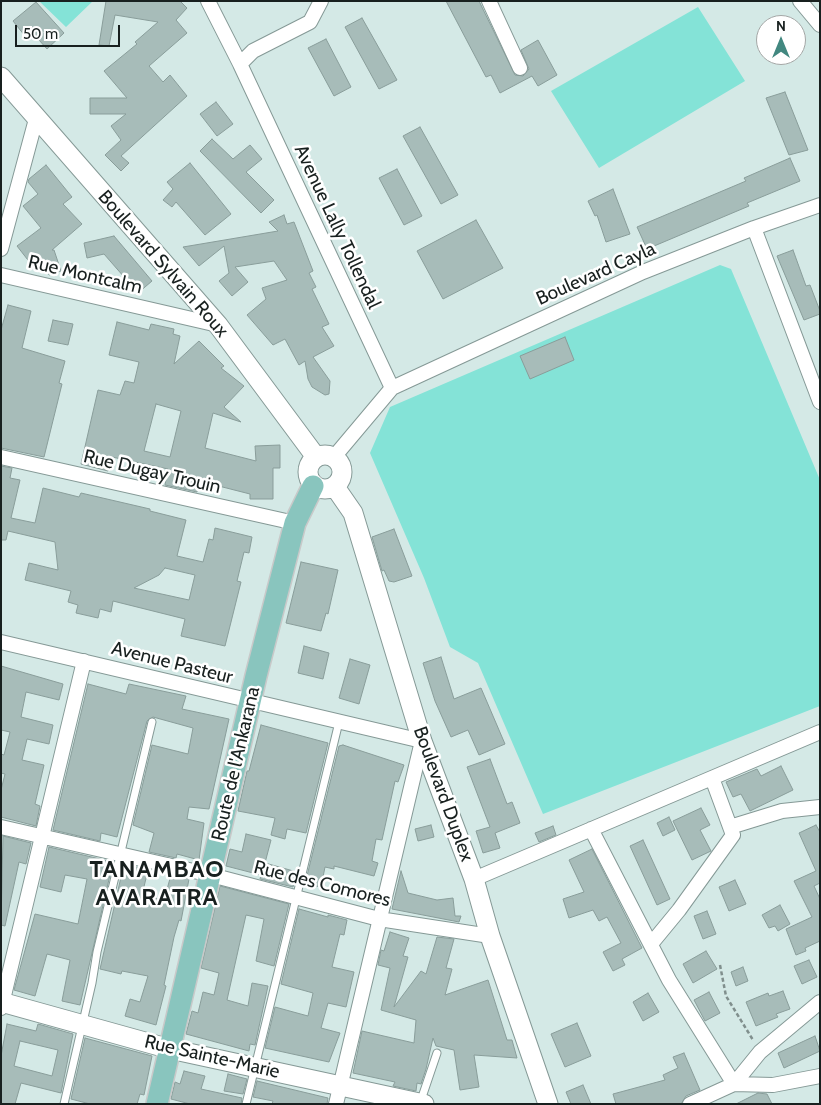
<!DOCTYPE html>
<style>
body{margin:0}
#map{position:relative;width:821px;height:1105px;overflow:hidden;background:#d4e9e6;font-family:Cabin,sans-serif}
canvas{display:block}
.frame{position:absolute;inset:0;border:2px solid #18201f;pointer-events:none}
.north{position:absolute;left:756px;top:15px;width:50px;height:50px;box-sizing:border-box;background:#fff;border:1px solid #a3a6a5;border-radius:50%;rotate:0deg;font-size:14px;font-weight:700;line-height:20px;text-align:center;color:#18201f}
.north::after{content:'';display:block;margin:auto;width:18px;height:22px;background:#428880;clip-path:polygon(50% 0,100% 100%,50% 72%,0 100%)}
.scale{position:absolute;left:15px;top:25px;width:105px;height:22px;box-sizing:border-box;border:2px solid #18201f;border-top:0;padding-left:6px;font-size:15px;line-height:18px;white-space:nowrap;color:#18201f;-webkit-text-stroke:4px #fff;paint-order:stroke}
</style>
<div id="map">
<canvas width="821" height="1105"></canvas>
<div class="frame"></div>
<div class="north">N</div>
<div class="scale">50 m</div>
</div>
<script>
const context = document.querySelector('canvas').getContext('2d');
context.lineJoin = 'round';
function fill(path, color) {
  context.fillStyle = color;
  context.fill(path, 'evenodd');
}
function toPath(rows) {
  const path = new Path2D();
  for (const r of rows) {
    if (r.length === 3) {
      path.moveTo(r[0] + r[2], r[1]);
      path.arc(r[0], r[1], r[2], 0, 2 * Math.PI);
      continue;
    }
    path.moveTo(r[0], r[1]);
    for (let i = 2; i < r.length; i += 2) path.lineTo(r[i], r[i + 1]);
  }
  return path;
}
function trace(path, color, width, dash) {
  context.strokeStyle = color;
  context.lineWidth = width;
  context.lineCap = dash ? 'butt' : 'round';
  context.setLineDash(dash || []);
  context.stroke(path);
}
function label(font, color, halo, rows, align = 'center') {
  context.font = font + ' Cabin,sans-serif';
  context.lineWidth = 5;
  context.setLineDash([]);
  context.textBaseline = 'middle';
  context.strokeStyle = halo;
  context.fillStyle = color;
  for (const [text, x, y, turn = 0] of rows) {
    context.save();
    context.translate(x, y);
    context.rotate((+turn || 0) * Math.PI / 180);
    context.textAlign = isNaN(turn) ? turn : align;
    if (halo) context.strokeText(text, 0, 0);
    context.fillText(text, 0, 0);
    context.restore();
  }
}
fill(toPath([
 [39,1,93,1,66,27],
 [698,7,745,81,599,168,551,91],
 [720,265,731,269,820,480,820,706,543,814,478,663,450,647,424,578,370,453,390,407]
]), '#84e3d7');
const building = toPath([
 [106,1,180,1,187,8,176,20,187,33,149,66,163,82,170,75,187,96,121,156,129,163,121,171,105,155,121,140,111,126,126,114,90,114,90,98,127,98,104,71,137,44,135,42,158,22,115,15,109,46,99,45,106,1],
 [446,1,479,1,515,75,523,76,529,69,521,50,538,40,557,75,538,86,532,76,500,93,491,75,486,77,446,1],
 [36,2,64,33,47,49,31,31,25,36,13,21,36,2],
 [362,18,397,80,379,89,345,27,362,18],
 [326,39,351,87,334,96,308,48,326,39],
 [785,92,808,150,789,155,766,98,785,92],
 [216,102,233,124,217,136,200,114,216,102],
 [420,127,458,195,441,204,403,136,420,127],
 [212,139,233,159,250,145,262,159,246,172,274,200,261,213,200,151,212,139],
 [790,158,800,181,747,203,749,206,647,249,637,227,746,181,744,178,790,158],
 [190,163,231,214,205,235,176,202,172,207,163,200,173,189,167,182,190,163],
 [46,165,72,197,63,204,82,224,52,250,54,250,61,271,49,275,47,268,38,271,34,261,31,264,17,246,41,228,23,206,38,194,28,182,29,179,46,165],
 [397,169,422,216,404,225,379,178,397,169],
 [613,189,630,234,606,242,597,215,595,216,588,201,613,189],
 [284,215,287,224,294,222,313,271,309,273,316,287,312,289,329,324,322,327,334,346,313,357,330,381,329,394,325,395,312,387,308,379,305,361,299,365,285,339,273,345,247,315,266,299,262,288,287,280,274,261,235,267,248,282,232,296,219,281,229,273,224,246,199,266,183,247,278,231,269,222,284,215],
 [476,220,503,268,443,299,417,251,476,220],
 [114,236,152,281,138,293,104,254,87,258,84,243,114,236],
 [793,250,806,286,810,285,820,311,820,314,804,320,777,256,793,250],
 [8,305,31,311,22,348,65,361,59,383,62,384,44,457,1,448,1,330,8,305],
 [53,320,73,324,68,345,48,341,53,320],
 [117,322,149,330,151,324,174,329,173,334,180,336,174,364,199,341,224,366,221,368,244,386,224,407,241,422,213,413,205,448,256,461,255,446,280,445,280,468,273,468,273,499,250,499,250,494,199,481,197,492,165,485,168,469,112,457,108,471,81,464,98,390,120,395,125,381,134,383,139,362,109,355,117,322],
 [156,404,181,411,170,457,144,451,156,404],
 [565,337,574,360,530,379,520,356,565,337],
 [1,466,12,468,10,478,20,480,11,518,35,523,43,488,79,497,81,493,150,509,150,511,186,520,177,556,203,562,209,539,213,540,215,528,252,537,249,553,244,552,237,581,241,582,225,646,181,636,185,619,113,601,111,612,100,609,98,618,76,613,78,605,68,602,71,591,25,580,29,563,58,570,55,542,8,531,6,540,1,540,1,466],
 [165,568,195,575,189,600,134,588,159,575,165,568],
 [394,529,412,576,394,582,389,581,384,570,382,571,372,537,394,529],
 [301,562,338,570,328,614,326,613,321,631,286,623,301,562],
 [304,646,329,653,323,679,298,673,304,646],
 [441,657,454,699,481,688,505,744,479,755,468,730,451,737,435,701,423,663,441,657],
 [350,659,370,665,359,704,339,698,350,659],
 [1,666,63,684,59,700,26,692,21,717,53,725,49,744,27,739,22,760,44,765,35,804,40,806,36,826,1,817,1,790,5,774,1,773,1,754,4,755,10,732,1,730,1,666],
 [88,684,126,694,129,684,186,696,182,709,229,719,209,809,189,807,187,819,204,823,199,860,177,854,176,858,149,852,154,833,133,825,152,745,188,754,193,728,153,717,147,721,117,837,101,833,100,841,53,830,88,684],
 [261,725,328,743,306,833,287,829,285,839,271,835,275,818,238,811,247,771,249,771,261,725],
 [343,745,404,765,398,782,395,781,382,840,376,839,372,861,378,863,374,876,334,866,334,869,325,867,321,887,305,884,339,746,343,745],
 [490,759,507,804,512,802,520,823,495,833,500,848,483,853,476,831,490,827,467,767,490,759],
 [781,766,793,790,750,811,741,794,733,797,726,782,757,769,761,776,781,766],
 [701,808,710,825,700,830,711,851,692,860,673,821,701,808],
 [669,817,675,830,663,836,657,823,669,817],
 [431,825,434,837,418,841,415,829,431,825],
 [816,825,820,832,820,883,814,886,820,899,820,941,805,948,806,951,796,955,786,929,812,917,794,881,816,871,799,833,816,825],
 [553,826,556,835,539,842,535,833,553,826],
 [246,834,271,840,265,863,297,872,293,887,260,879,261,875,226,866,230,849,242,852,246,834],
 [3,836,31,843,26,864,19,862,5,926,1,925,3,836],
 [643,840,670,899,657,905,630,846,643,840],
 [49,847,113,862,80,1005,62,1001,70,960,47,954,35,996,14,990,35,914,78,924,87,879,65,875,61,892,40,887,49,847],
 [592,849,642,948,622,959,625,965,613,971,603,952,621,943,607,917,599,921,593,910,569,918,563,899,584,892,569,860,592,849],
 [124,864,148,870,142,895,164,900,171,875,189,879,181,921,179,920,174,937,164,985,166,986,156,1025,125,1016,130,999,140,1002,148,976,122,971,121,974,100,969,124,864],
 [401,871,408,893,437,900,453,898,455,916,461,916,459,922,392,909,401,871],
 [735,880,746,904,729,911,719,887,735,880],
 [220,886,289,904,274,966,256,961,264,919,246,915,227,1000,248,1006,252,983,268,986,255,1045,250,1044,249,1051,186,1034,192,1011,198,1013,203,992,214,995,219,973,201,968,220,886],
 [780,905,790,924,778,931,775,926,769,928,762,915,780,905],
 [299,909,328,917,328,915,347,920,344,935,340,934,332,967,354,972,346,1007,328,1003,321,1028,340,1033,329,1062,265,1048,275,1007,308,1016,313,993,281,984,299,909],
 [707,911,716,934,703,939,694,916,707,911],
 [390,932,409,938,403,956,408,957,394,1007,421,971,426,974,437,937,454,939,446,968,452,969,445,995,488,980,507,1040,512,1040,517,1058,474,1055,479,1087,460,1090,454,1050,436,1046,433,1038,426,1069,421,1084,417,1083,416,1091,393,1086,395,1082,353,1073,362,1031,414,1043,416,1020,381,1010,390,968,378,965,381,950,384,951,390,932],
 [706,951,717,969,693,983,683,964,706,951],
 [809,960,817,977,802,984,794,966,809,960],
 [743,967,748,981,736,986,731,972,743,967],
 [783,991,790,1009,776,1014,778,1017,756,1026,746,1002,768,993,769,996,783,991],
 [709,992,720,1013,705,1021,694,1000,709,992],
 [648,993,659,1012,643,1021,633,1002,648,993],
 [577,1023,591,1056,565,1067,551,1034,577,1023],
 [7,1024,36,1031,38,1024,73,1034,61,1093,21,1083,15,1104,1,1104,1,1056,7,1024],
 [20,1041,58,1050,52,1076,14,1066,20,1041],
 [815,1036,820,1051,784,1068,778,1053,815,1036],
 [85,1038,152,1056,144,1095,140,1094,137,1104,90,1104,71,1099,85,1038],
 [684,1053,700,1090,686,1096,681,1104,616,1104,613,1094,665,1080,663,1075,678,1068,673,1057,684,1053],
 [184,1071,205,1076,201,1089,242,1098,241,1104,190,1104,171,1099,175,1082,180,1084,184,1071],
 [228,1074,247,1079,243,1094,224,1091,228,1074],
 [257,1081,328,1098,327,1104,272,1104,273,1101,253,1097,257,1081],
 [583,1085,591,1104,571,1104,566,1092,583,1085],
 [758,1093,767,1094,772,1104,736,1104,758,1093]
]);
fill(building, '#a7bcb9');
trace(building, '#899d9a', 1);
const service = toPath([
 [420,1103,437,1053],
 [64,1104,92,983,97,952,152,722],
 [246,1104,339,722]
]);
const minor = toPath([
 [208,1,240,64,392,388],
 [489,1,520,68],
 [800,1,820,25],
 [240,64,253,51,310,22,321,1],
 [754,228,820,402],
 [1,249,36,119],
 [1,275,218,325],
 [1,457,295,523],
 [334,457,392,388,643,272,754,228,820,205],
 [1,642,422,741,336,1104],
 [1,827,211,875,379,919,490,936],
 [730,827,782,811,820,807],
 [591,829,669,980,734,1084,773,1085,820,1076],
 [474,879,820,732],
 [651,944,679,910,733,835,712,778],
 [1,1008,84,661],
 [690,1104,734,1084,760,1052,820,1002]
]);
const secondary = toPath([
 [1,77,218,325,316,457],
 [325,472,17],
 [335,487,353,513,422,741,474,879,490,936,548,1104],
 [1,1002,170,1049,424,1104]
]);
const primary = toPath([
 [157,1104,256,676,295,523,313,486]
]);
trace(service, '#859996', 9);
trace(minor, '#859996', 16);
trace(secondary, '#859996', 21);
trace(primary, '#c8c9c9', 24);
trace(toPath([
 [720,965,726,996,753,1040]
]), '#808f8d', 2.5, [4, 2.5]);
trace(service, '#fff', 7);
trace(minor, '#fff', 14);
trace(secondary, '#fff', 19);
trace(primary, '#89c5be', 21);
label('19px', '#18201f', '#fff', [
 ["Avenue Lally Tollendal",337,227,65],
 ["Boulevard Sylvain Roux",163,264,49],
 ["Boulevard Cayla",596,274,-24],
 ["Rue Montcalm",85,275,13],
 ["Rue Dugay Trouin",152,472,13],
 ["Avenue Pasteur",172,663,14],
 ["Route de l'Ankarana",236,764,-77],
 ["Boulevard Duplex",443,794,70],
 ["Rue des Comores",322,884,14],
 ["Rue Sainte-Marie",212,1057,13]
]);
context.letterSpacing = '1px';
label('bold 24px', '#18201f', '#fff', [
 ["TANAMBAO",157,870],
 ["AVARATRA",157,898]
]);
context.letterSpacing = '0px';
</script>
